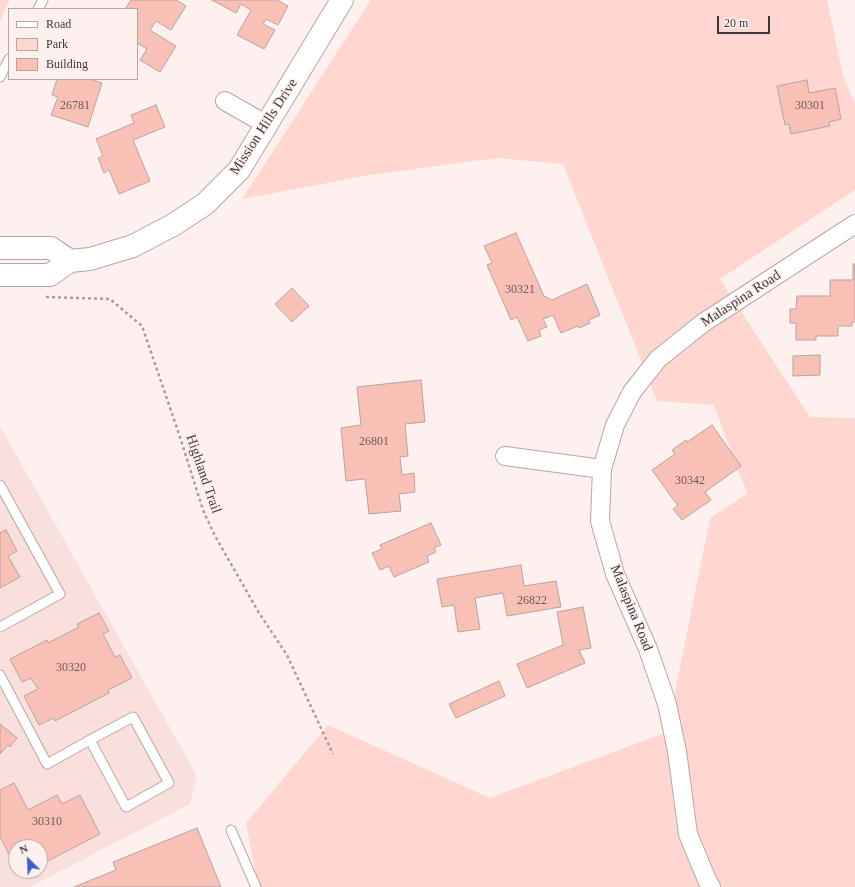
<!DOCTYPE html>
<style>
body{margin:0}
#map{position:relative;width:855px;height:887px;overflow:hidden;background:#fef0ee;font-family:"Times New Roman",serif}
canvas{display:block}
.legend{position:absolute;left:8px;top:8px;width:130px;height:72px;box-sizing:border-box;background:#fef0ee;border:1px solid #b2a6a5;margin:0;padding:5px 7px;list-style:none;font-size:12px;color:#3f3837}
.legend li{display:flex;align-items:center;gap:8px;height:20px}
.legend b{width:20px;border:1px solid #b2a6a5}
.north{position:absolute;left:8px;top:839px;width:40px;height:40px;box-sizing:border-box;background:#fef0ee;border:1px solid #b2a6a5;border-radius:50%;rotate:336deg;font-size:11px;font-weight:700;line-height:16px;text-align:center;color:#3f3837}
.north::after{content:'';display:block;margin:auto;width:14px;height:18px;background:#385ecf;clip-path:polygon(50% 0,100% 100%,50% 72%,0 100%)}
.scale{position:absolute;left:717px;top:16px;width:53px;height:18px;box-sizing:border-box;border:2px solid #3f3837;border-top:0;padding-left:5px;font-size:12px;line-height:14px;white-space:nowrap;color:#3f3837;-webkit-text-stroke:3px #fef0ee;paint-order:stroke}
</style>
<div id="map">
<canvas width="855" height="887"></canvas>
<ul class="legend">
<li><b style="height:5px;background:#fff"></b>Road</li>
<li><b style="height:11px;background:#ffd7d0"></b>Park</li>
<li><b style="height:11px;background:#f9c0b6"></b>Building</li>
</ul>
<div class="north">N</div>
<div class="scale">20 m</div>
</div>
<script>
const context = document.querySelector('canvas').getContext('2d');
context.lineJoin = 'round';
function fill(path, color) {
  context.fillStyle = color;
  context.fill(path, 'evenodd');
}
function toPath(rows) {
  const path = new Path2D();
  for (const r of rows) {
    path.moveTo(r[0], r[1]);
    for (let i = 2; i < r.length; i += 2) path.lineTo(r[i], r[i + 1]);
  }
  return path;
}
function trace(path, color, width, dash) {
  context.strokeStyle = color;
  context.lineWidth = width;
  context.lineCap = dash ? 'butt' : 'round';
  context.setLineDash(dash || []);
  context.stroke(path);
}
function label(font, color, halo, rows, align = 'center') {
  context.font = font + ' "Times New Roman",serif';
  context.lineWidth = 3;
  context.setLineDash([]);
  context.textBaseline = 'middle';
  context.strokeStyle = halo;
  context.fillStyle = color;
  for (const [text, x, y, turn = 0] of rows) {
    context.save();
    context.translate(x, y);
    context.rotate((+turn || 0) * Math.PI / 180);
    context.textAlign = isNaN(turn) ? turn : align;
    if (halo) context.strokeText(text, 0, 0);
    context.fillText(text, 0, 0);
    context.restore();
  }
}
fill(toPath([
 [0,426,197,776,190,804,30,887,0,887],
 [16,847,40,847,40,871,16,871]
]), '#fae0dc');
fill(toPath([
 [0,0,9,0,0,22],
 [371,0,827,0,843,76,855,104,855,190,720,279,810,417,855,418,855,887,258,887,246,823,328,725,490,798,667,732,710,518,747,494,714,405,657,401,563,164,497,158,370,175,242,199]
]), '#ffd7d0');
const building = toPath([
 [131,0,176,0,186,6,171,30,156,21,150,30,176,46,160,72,140,60,147,49,137,43,137,9,125,9,131,0],
 [212,0,277,0,288,6,278,25,266,19,263,24,275,30,264,49,237,35,251,10,241,4,236,13,212,0],
 [57,79,89,79,102,83,88,127,51,115,58,97,52,95,57,79],
 [807,80,809,93,835,88,841,119,829,122,830,126,791,134,789,124,785,125,777,86,807,80],
 [156,105,165,127,133,140,150,181,119,194,109,170,104,173,98,158,103,156,96,139,134,123,131,115,156,105],
 [516,233,544,296,552,300,587,284,600,315,589,320,590,323,579,328,578,326,561,333,553,315,543,319,547,327,539,330,541,336,528,341,517,317,511,320,487,265,492,263,484,246,516,233],
 [853,264,855,264,855,322,852,322,852,326,838,326,838,336,816,336,816,340,796,340,796,323,790,323,790,309,796,309,797,296,830,296,830,280,853,280,853,264],
 [292,288,309,306,292,322,275,304,292,288],
 [820,355,820,375,793,376,793,356,820,355],
 [421,380,425,422,405,424,408,456,400,457,402,475,414,473,415,492,399,494,401,511,369,514,365,479,346,481,341,428,361,425,357,387,421,380],
 [712,425,741,466,705,492,711,500,682,520,673,509,678,506,652,470,675,454,672,450,686,440,687,442,712,425],
 [431,523,441,545,434,548,436,552,427,556,429,562,394,577,389,566,380,570,372,553,382,549,380,545,431,523],
 [6,530,17,551,8,556,20,577,0,588,0,533,6,530],
 [521,565,524,586,556,581,561,607,507,616,503,593,475,598,480,629,458,632,454,605,442,607,437,579,521,565],
 [583,607,591,648,579,650,585,663,527,688,517,664,563,645,557,612,583,607],
 [99,613,109,631,103,634,115,657,120,655,132,678,108,690,109,693,55,721,54,718,39,725,24,696,38,689,31,678,22,682,10,659,47,640,48,643,79,627,77,624,99,613],
 [499,681,505,696,456,718,449,704,499,681],
 [0,724,17,738,10,747,8,745,0,754,0,724],
 [14,783,28,810,57,795,62,804,80,795,100,834,40,865,40,847,16,847,16,856,11,858,0,837,0,790,14,783],
 [197,828,221,887,74,887,116,870,113,862,197,828]
]);
fill(building, '#f9c0b6');
trace(building, '#b5a4a2', 1);
const service = toPath([
 [38,9,43,0],
 [0,77,9,59],
 [0,485,60,594,0,627],
 [0,675,47,764,90,740,133,717,169,783,126,807,90,740],
 [231,830,256,887]
]);
const minor = toPath([
 [225,101,267,125],
 [505,456,602,469],
 [711,887,707,880,688,834,677,751,667,704,648,649,615,574,600,521,602,469,615,425,632,392,658,359,703,323,855,224]
]);
const tertiary = toPath([
 [0,248,51,248,70,261],
 [0,275,50,275,70,261,90,259,133,246,173,225,205,204,239,170,342,0]
]);
trace(service, '#b7a6a4', 11);
trace(minor, '#b7a6a4', 20);
trace(tertiary, '#b7a6a4', 24);
trace(toPath([
 [46,297,110,299,142,326,179,434,203,510,215,536,259,613,287,655,333,754]
]), '#a99e9d', 2.5, [3, 3]);
trace(service, '#fff', 9);
trace(minor, '#fff', 18);
trace(tertiary, '#fff', 22);
label('12px', '#6e5a57', null, [
 ["26781",75,106],
 ["30301",810,106],
 ["30321",520,290],
 ["26801",374,442],
 ["30342",690,481],
 ["26822",532,601],
 ["30320",71,668],
 ["30310",47,822]
]);
label('14px', '#3f3837', '#fef0ee', [
 ["Mission Hills Drive",264,127,-57],
 ["Malaspina Road",741,299,-33],
 ["Highland Trail",203,474,71],
 ["Malaspina Road",631,608,68]
]);
</script>
